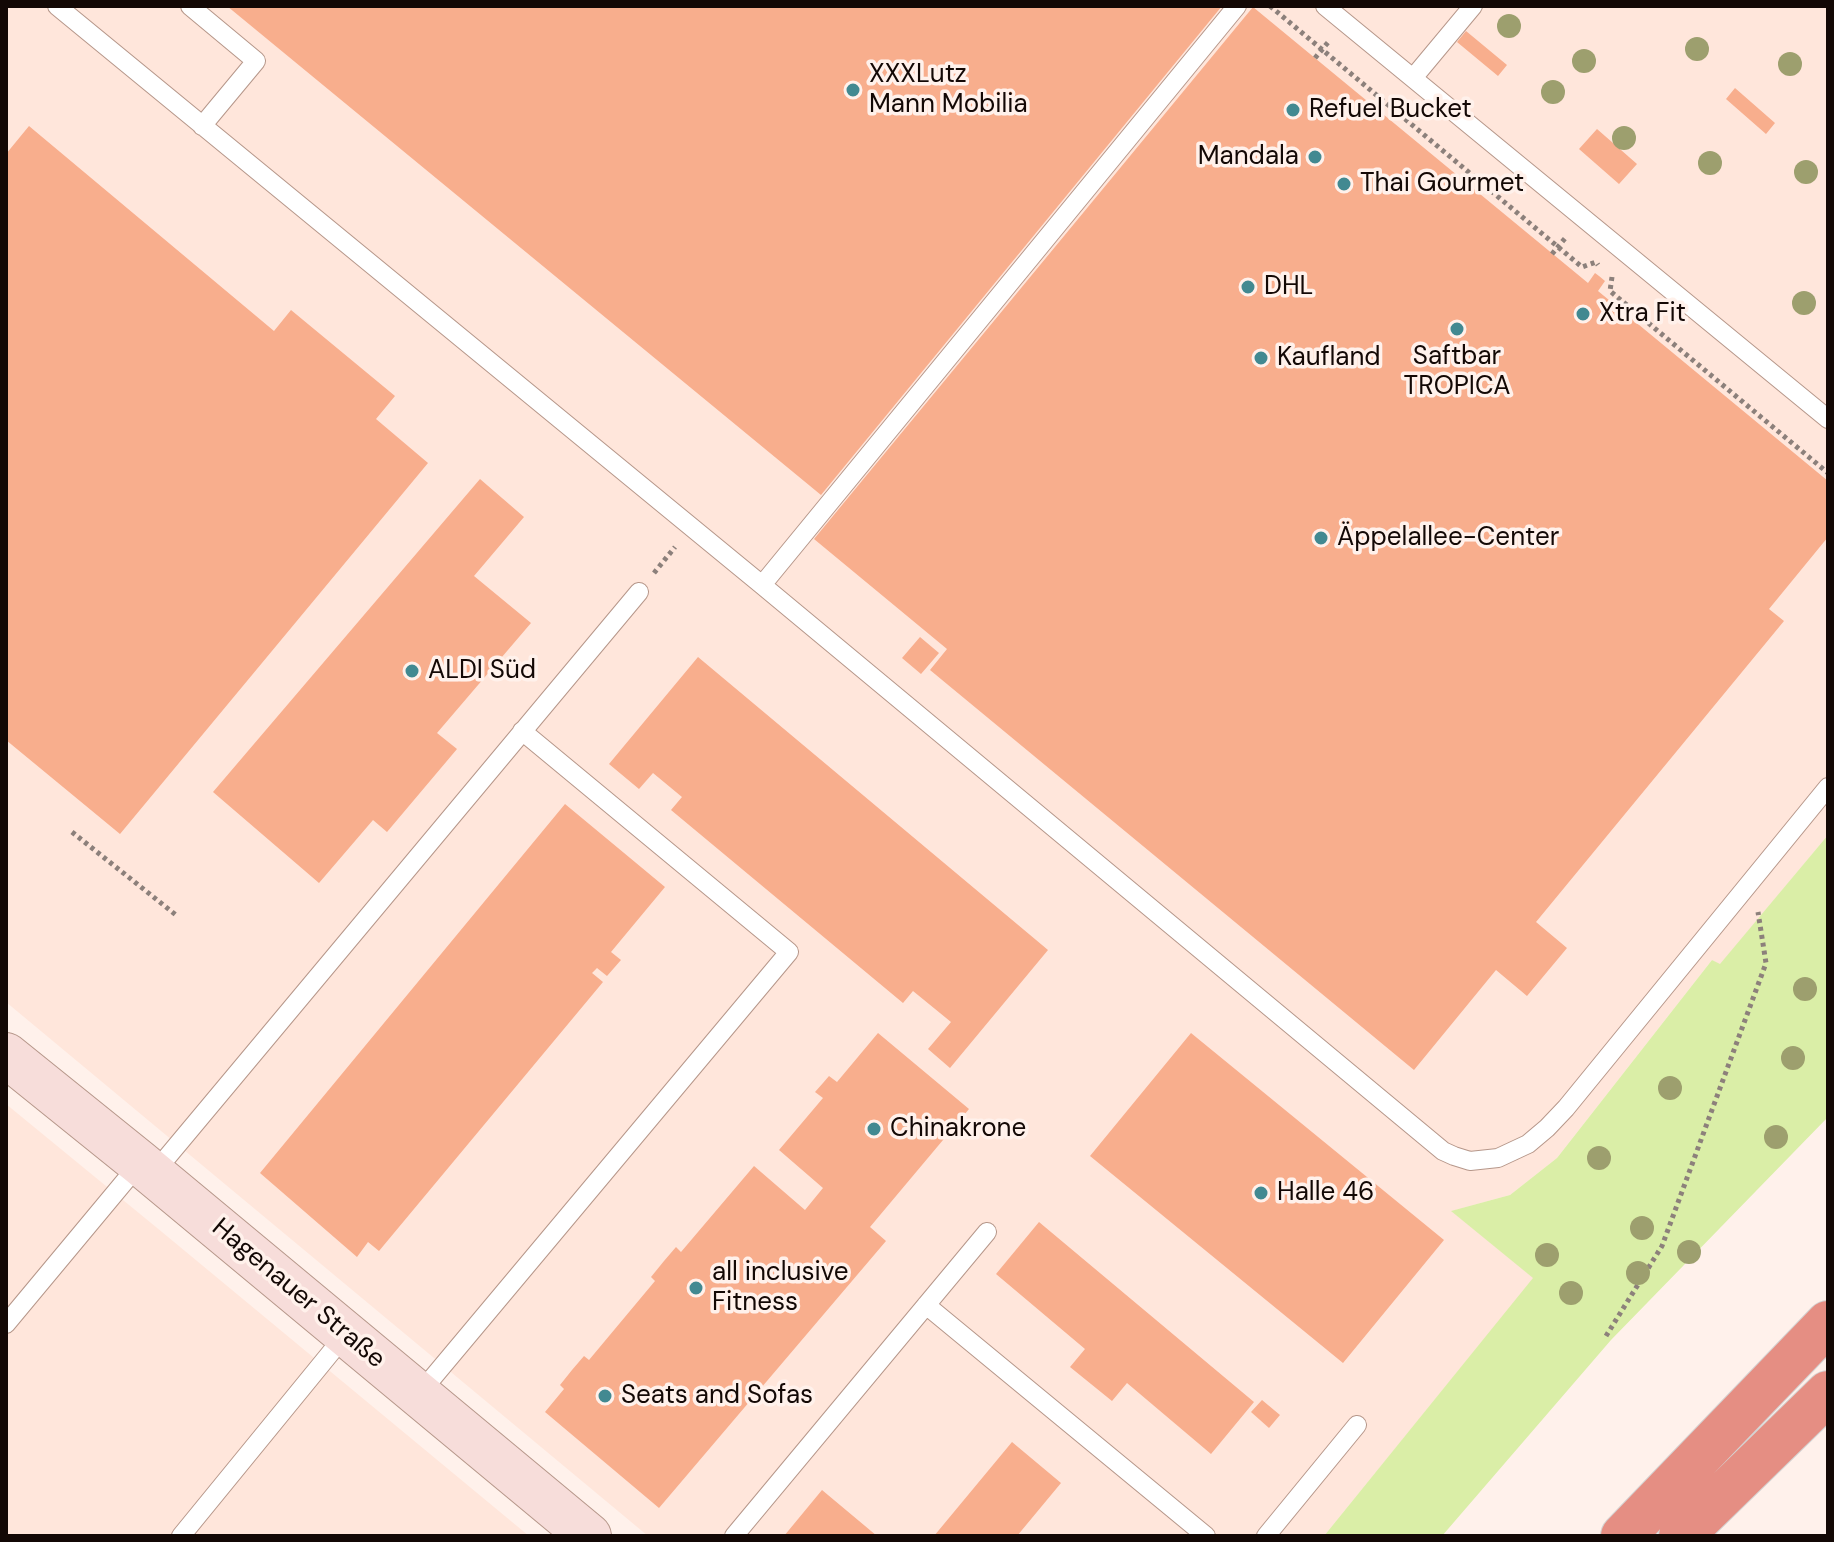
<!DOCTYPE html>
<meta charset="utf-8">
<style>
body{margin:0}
#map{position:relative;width:1834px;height:1542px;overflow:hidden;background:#fff1eb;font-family:"DM Sans",sans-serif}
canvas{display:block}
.frame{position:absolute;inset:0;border:8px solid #130805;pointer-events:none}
</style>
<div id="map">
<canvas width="1834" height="1542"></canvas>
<div class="frame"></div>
</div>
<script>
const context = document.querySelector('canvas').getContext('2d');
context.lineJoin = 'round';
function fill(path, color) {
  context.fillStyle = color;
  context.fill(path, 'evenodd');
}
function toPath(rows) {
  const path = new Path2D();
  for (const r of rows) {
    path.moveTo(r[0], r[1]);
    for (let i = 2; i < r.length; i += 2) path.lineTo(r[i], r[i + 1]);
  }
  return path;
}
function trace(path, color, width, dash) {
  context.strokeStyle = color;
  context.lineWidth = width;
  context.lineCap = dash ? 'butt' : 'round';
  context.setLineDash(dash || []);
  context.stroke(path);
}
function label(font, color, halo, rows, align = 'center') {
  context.font = font + ' "DM Sans",sans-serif';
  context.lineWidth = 7;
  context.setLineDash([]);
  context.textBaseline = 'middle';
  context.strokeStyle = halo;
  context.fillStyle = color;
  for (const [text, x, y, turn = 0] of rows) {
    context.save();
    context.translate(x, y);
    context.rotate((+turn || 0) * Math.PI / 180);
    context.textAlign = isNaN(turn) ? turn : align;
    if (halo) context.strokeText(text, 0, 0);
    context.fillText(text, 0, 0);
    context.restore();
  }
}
fill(toPath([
 [6,6,1828,6,1828,835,1720,965,1712,960,1557,1158,1510,1195,1452,1211,1534,1278,1324,1536,648,1536,6,1002],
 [6,1104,162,1232,529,1536,6,1536]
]), '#ffe6db');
fill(toPath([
 [1828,835,1828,1117,1611,1340,1442,1536,1324,1536,1533,1278,1451,1211,1510,1195,1557,1158,1712,960,1720,964]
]), '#daeea7');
fill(toPath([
 [227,6,1222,6,821,495],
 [1253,7,1588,283,1595,273,1599,276,1605,281,1598,291,1828,481,1828,537,1769,609,1784,621,1536,922,1567,948,1527,996,1496,970,1414,1070,930,670,947,649,814,539],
 [1466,31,1507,65,1498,76,1457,42],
 [1735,88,1775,123,1766,134,1726,99],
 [29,126,274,331,291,310,395,396,376,419,428,463,120,834,6,740,6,154],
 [1597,129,1637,164,1619,184,1579,149],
 [480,479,524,517,474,576,531,623,437,733,457,749,387,832,373,820,319,883,213,792],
 [920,637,939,653,921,674,902,658],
 [698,657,1048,950,950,1068,928,1049,951,1022,913,991,903,1003,671,810,682,797,653,773,639,789,609,764],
 [565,804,665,887,611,952,621,960,607,976,597,968,592,973,603,982,379,1251,368,1242,357,1257,260,1173],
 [878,1033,969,1109,870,1227,886,1241,659,1508,545,1412,564,1389,560,1385,572,1370,584,1356,589,1360,655,1281,651,1277,664,1261,676,1247,681,1252,754,1166,805,1210,823,1188,779,1150,823,1098,815,1092,823,1083,829,1076,837,1082],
 [1191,1033,1444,1240,1343,1363,1090,1156],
 [1039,1222,1254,1402,1211,1454,1127,1383,1112,1401,1070,1367,1085,1349,996,1274],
 [1262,1400,1280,1415,1269,1428,1251,1412],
 [1012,1442,1061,1483,1017,1536,934,1536],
 [822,1490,877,1536,784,1536]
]), '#f8ae8d');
const lane = toPath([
 [57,6,762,585,1443,1151,1454,1156,1470,1161,1498,1158,1528,1144,1547,1128,1566,1108,1828,787],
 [190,6,256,61,202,126],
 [1325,6,1828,419],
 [1413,78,1473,6],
 [762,585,1237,6],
 [153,1174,639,592],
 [926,1305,1206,1536],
 [6,1324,140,1163],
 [419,1394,789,952,522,731],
 [181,1536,346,1334],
 [734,1536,987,1232],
 [1266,1536,1357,1425]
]);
const secondary = toPath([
 [6,1055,140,1163,589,1536]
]);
const highway = toPath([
 [1623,1536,1828,1323],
 [1681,1536,1828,1393]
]);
trace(lane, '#b6978a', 20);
trace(secondary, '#b6978a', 46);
trace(highway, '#d5d3d2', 46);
trace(toPath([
 [1270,6,1582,267,1596,262,1598,265],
 [1315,58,1330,40],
 [1552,254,1567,236],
 [1612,277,1610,291,1828,473],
 [654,573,675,547],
 [72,832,176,915],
 [1606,1336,1662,1246,1766,963,1758,912]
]), '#8c807b', 5, [4, 4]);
trace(lane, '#fff', 18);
trace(secondary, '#f7ddda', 44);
trace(highway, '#e58e83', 44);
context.fillStyle = '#9d9f6e';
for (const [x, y] of [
 [1509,26],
 [1697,49],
 [1584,61],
 [1790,64],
 [1553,92],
 [1624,138],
 [1710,163],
 [1806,172],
 [1804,303],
 [1805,989],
 [1793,1058],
 [1670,1088],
 [1776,1137],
 [1599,1158],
 [1642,1228],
 [1689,1252],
 [1547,1255],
 [1638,1273],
 [1571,1293]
]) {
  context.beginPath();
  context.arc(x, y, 12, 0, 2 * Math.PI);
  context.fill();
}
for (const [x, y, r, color] of [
 [853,90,8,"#428991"],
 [1293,110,8,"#428991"],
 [1315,157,8,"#428991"],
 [1344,184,8,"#428991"],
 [1248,287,8,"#428991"],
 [1583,314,8,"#428991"],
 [1457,329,8,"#428991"],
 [1261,358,8,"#428991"],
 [1321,538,8,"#428991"],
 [412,671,8,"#428991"],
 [874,1129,8,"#428991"],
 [1261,1193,8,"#428991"],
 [696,1288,8,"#428991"],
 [605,1396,8,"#428991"]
]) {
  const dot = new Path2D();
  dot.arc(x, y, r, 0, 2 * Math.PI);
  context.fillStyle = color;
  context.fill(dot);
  trace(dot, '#fff1eb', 3);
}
label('26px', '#130805', '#fff1eb', [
 ["XXXLutz",869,75],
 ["Mann Mobilia",869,105],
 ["Refuel Bucket",1309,110],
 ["Mandala",1299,157,"right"],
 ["Thai Gourmet",1360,184],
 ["DHL",1264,287],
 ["Xtra Fit",1599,314],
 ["Saftbar",1457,357,"center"],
 ["TROPICA",1457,387,"center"],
 ["Kaufland",1277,358],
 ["Äppelallee-Center",1337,538],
 ["ALDI Süd",428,671],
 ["Chinakrone",890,1129],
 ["Halle 46",1277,1193],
 ["all inclusive",712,1273],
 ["Fitness",712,1303],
 ["Seats and Sofas",621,1396]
], 'left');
label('26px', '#130805', '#fff1eb', [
 ["Hagenauer Straße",298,1294,40]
]);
</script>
